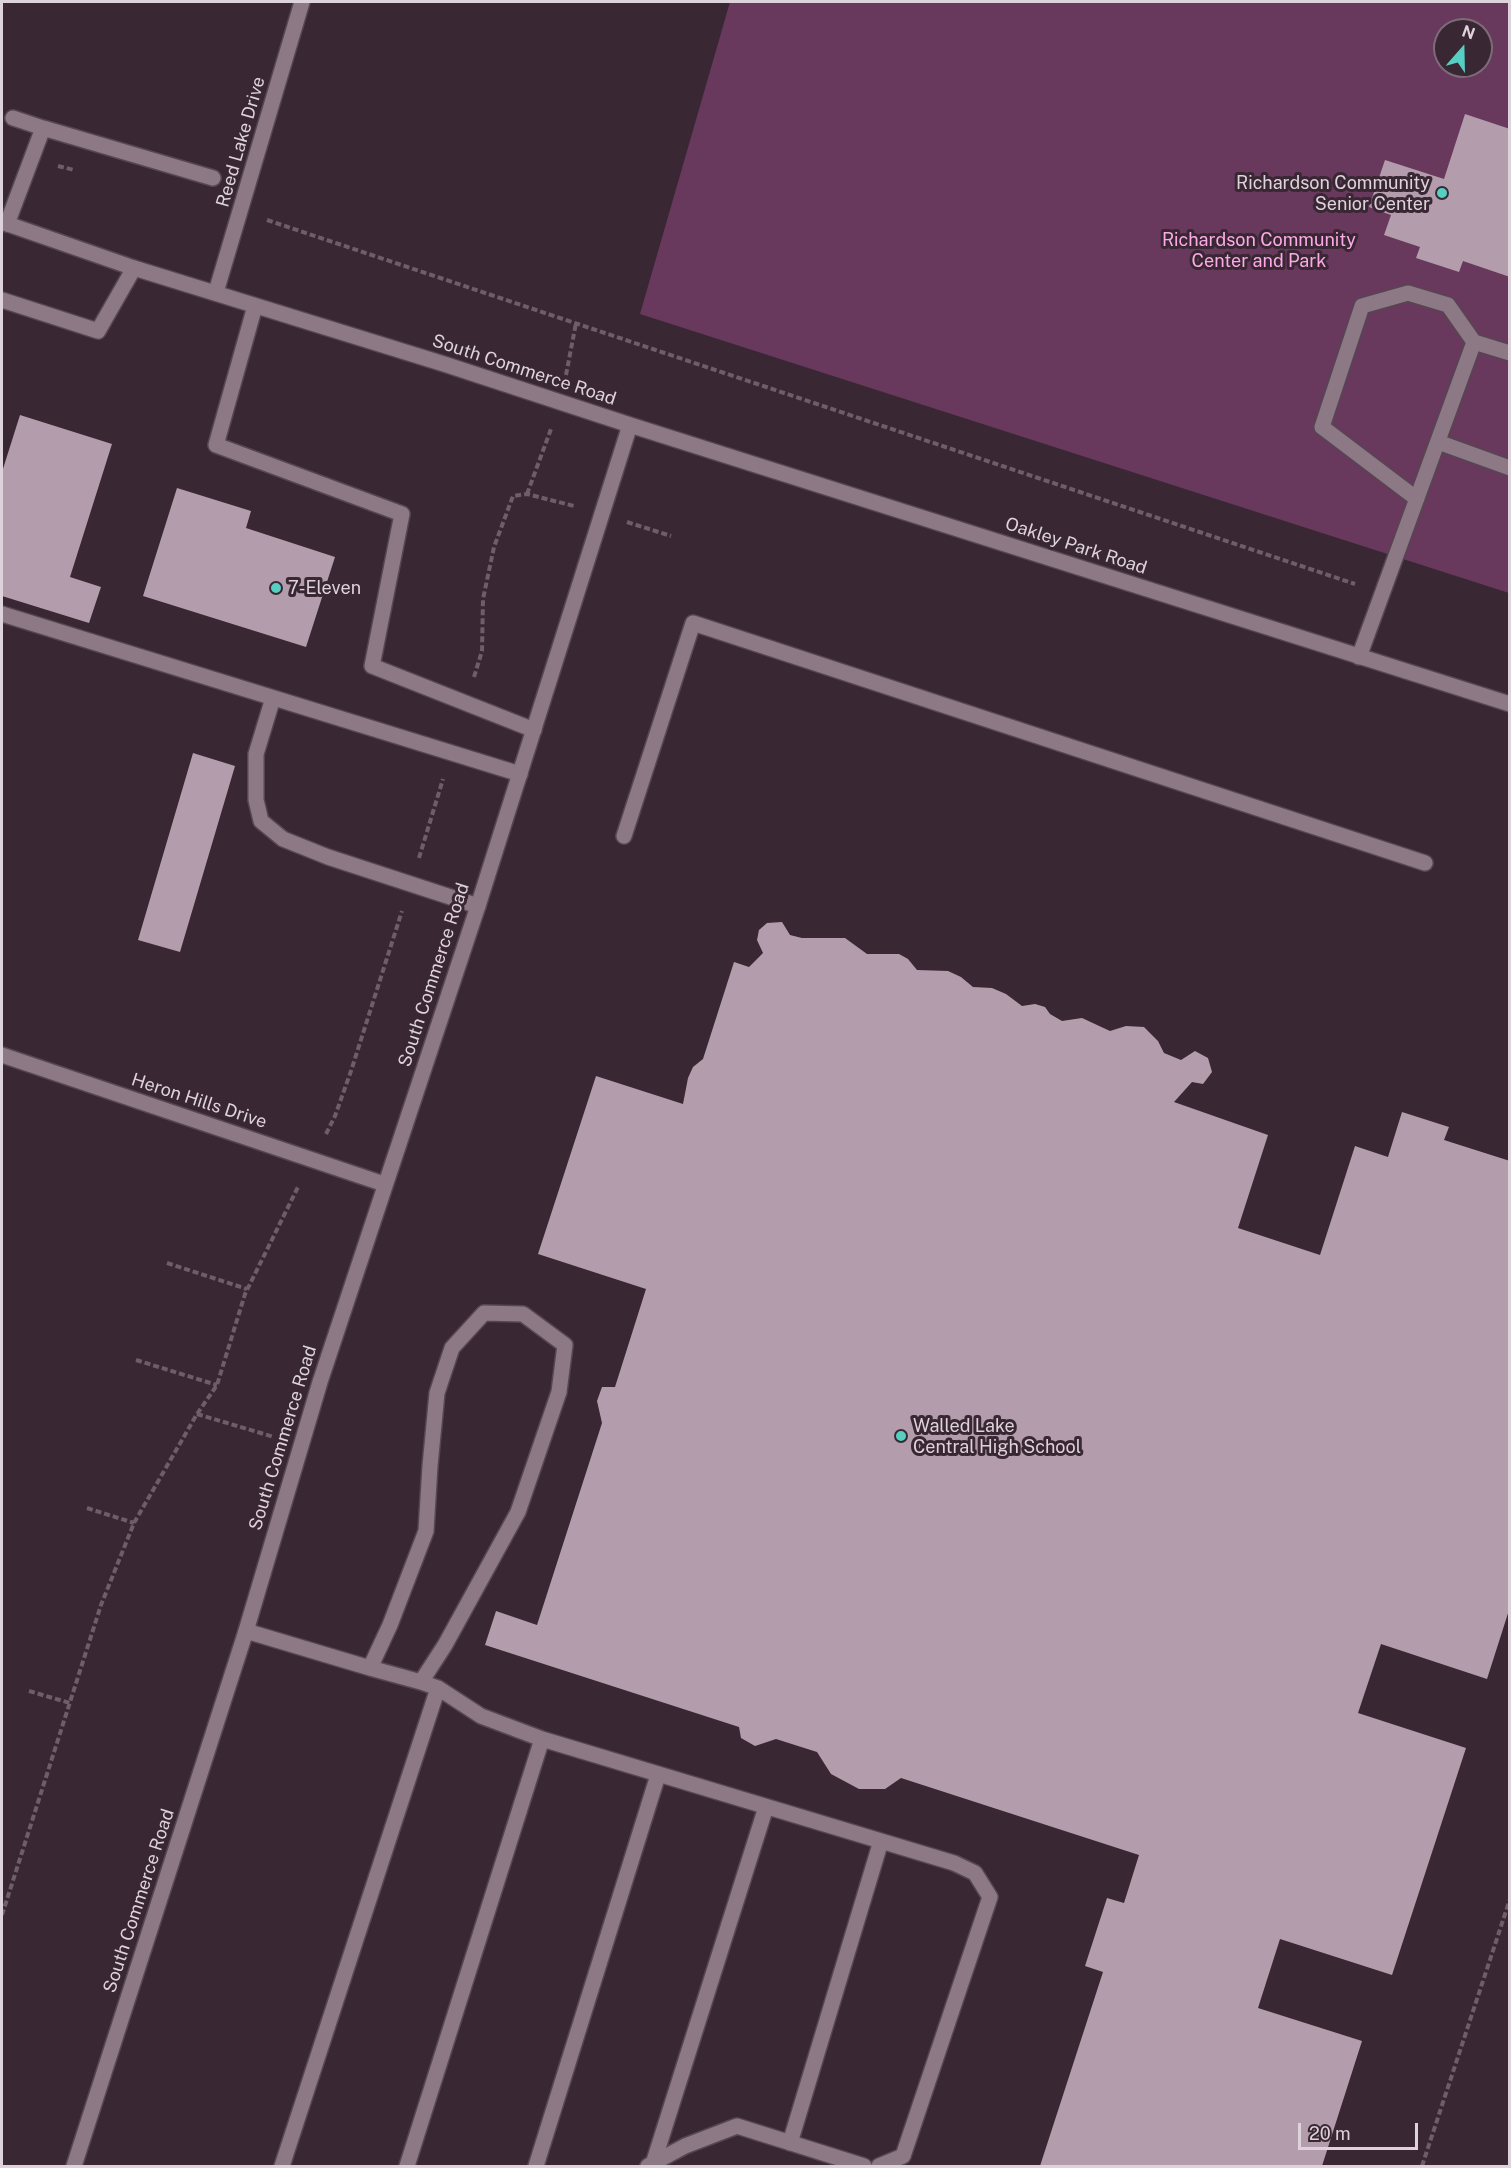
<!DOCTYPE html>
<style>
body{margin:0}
#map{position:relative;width:1511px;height:2168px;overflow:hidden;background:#392834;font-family:"Public Sans",sans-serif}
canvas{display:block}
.frame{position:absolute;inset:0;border:3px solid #ded3db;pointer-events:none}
.north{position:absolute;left:1433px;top:18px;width:60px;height:60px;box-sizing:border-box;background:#392834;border:2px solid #7b6c77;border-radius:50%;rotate:20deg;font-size:16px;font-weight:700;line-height:24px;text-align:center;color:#ded3db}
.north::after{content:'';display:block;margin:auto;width:21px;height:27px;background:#57cec2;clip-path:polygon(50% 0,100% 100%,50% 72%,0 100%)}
.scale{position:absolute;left:1298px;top:2123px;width:120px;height:27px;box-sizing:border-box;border:3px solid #ded3db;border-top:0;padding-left:8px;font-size:18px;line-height:21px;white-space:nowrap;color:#ded3db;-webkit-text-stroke:4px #392834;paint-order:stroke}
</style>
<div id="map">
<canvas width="1511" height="2168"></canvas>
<div class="frame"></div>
<div class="north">N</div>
<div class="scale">20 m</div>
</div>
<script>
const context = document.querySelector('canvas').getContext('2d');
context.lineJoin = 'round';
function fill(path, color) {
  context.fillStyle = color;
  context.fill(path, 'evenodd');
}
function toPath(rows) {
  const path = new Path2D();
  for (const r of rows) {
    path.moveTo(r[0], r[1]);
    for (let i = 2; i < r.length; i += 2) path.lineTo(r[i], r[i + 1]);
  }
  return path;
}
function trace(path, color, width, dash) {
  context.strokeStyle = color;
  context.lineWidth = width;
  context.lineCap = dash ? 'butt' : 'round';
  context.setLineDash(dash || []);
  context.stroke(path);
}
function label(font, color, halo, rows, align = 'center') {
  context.font = font + ' "Public Sans",sans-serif';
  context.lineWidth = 6;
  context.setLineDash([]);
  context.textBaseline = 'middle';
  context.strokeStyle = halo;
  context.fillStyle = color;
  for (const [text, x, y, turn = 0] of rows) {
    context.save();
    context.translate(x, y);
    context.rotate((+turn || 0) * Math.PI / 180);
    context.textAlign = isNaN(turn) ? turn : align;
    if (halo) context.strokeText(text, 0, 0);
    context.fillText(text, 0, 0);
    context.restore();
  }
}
fill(toPath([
 [730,2,1509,2,1509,593,640,314],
 [1445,30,1481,30,1481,66,1445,66]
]), '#68395d');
fill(toPath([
 [1465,114,1510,129,1510,277,1463,261,1459,272,1416,258,1420,247,1384,235,1391,215,1369,207,1385,160,1444,179],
 [20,415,112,444,70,577,101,587,89,623,2,596,2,472],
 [177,488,251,511,246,528,335,557,306,647,143,596],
 [193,753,235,766,180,952,138,940],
 [782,922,790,935,802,938,845,938,867,954,899,954,908,959,917,970,948,971,961,977,973,987,992,988,1006,994,1022,1006,1035,1004,1045,1007,1050,1014,1062,1021,1082,1018,1110,1031,1126,1026,1144,1027,1158,1041,1164,1053,1181,1060,1195,1051,1208,1058,1212,1072,1203,1084,1192,1082,1174,1102,1268,1135,1238,1228,1320,1255,1355,1146,1388,1157,1402,1112,1449,1127,1444,1140,1510,1161,1510,1607,1487,1679,1381,1644,1358,1713,1466,1748,1392,1975,1280,1939,1258,2008,1362,2041,1322,2166,1040,2166,1103,1972,1085,1966,1107,1898,1124,1903,1139,1855,901,1778,885,1789,859,1789,831,1774,817,1752,776,1739,755,1746,741,1738,739,1727,485,1645,496,1611,537,1625,602,1423,597,1401,602,1387,615,1387,646,1289,538,1254,596,1076,683,1104,688,1078,693,1067,703,1059,734,962,749,967,763,953,757,940,759,930,767,923]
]), '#b39dad');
const service = toPath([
 [13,118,43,128],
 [7,224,43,128,213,178],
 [2,300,98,331,134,268],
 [255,306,216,445,402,514,372,666,534,730],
 [1438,442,1510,468],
 [1417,499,1322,427,1362,306,1408,293,1448,305,1474,342,1510,353],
 [2,614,520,774],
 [1359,657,1474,342],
 [273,698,256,754,256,800,261,821,283,839,328,857,478,906],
 [624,836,693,623,1425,863],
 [246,1631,370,1668,390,1625,426,1531,430,1466,437,1393,452,1348,484,1313,523,1314,565,1345,559,1392,518,1512,445,1645,421,1682,370,1668],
 [421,1682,438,1688,481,1716,542,1739,954,1863,975,1873,990,1897,903,2156,879,2166],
 [790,2143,881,1841],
 [653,2164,766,1807],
 [282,2166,438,1688],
 [407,2166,542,1739],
 [536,2166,658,1775],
 [648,2166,685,2146,737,2126,864,2166]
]);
const minor = toPath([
 [216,292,302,2],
 [2,1055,384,1184]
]);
const tertiary = toPath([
 [2,222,134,268,444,364,630,425,1510,704],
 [74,2166,246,1631,320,1382,478,906,630,425]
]);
trace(service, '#554751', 18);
trace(minor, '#554751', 18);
trace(tertiary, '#554751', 18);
trace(toPath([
 [58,166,74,170],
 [267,220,1355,584],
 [566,375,576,323],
 [527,494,551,429],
 [627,522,671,536],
 [474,677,482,651,483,599,494,547,513,496,527,494,574,506],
 [419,858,443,779],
 [326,1134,335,1116,351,1071,402,911],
 [167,1263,247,1289],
 [136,1360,217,1385],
 [197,1414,274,1437],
 [87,1508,134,1523],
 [29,1691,70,1703],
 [2,1915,101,1605,134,1523,197,1414,217,1385,245,1294,299,1185],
 [1422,2166,1510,1899]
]), '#6e5e69', 4, [6, 3]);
trace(service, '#8d7886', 15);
trace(minor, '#8d7886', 15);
trace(tertiary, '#8d7886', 15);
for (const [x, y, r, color] of [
 [1442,193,6,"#57cec2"],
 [276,588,6,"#57cec2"],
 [901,1436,6,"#57cec2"]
]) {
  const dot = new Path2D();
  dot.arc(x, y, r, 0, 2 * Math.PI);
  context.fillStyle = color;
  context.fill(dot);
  trace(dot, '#392834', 2);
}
label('18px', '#ded3db', '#392834', [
 ["Reed Lake Drive",241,142,-74],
 ["South Commerce Road",524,370,18],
 ["Oakley Park Road",1076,546,18],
 ["South Commerce Road",434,975,-72],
 ["Heron Hills Drive",199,1101,18],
 ["South Commerce Road",283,1438,-73],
 ["South Commerce Road",139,1901,-72]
]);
label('18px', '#ded3db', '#392834', [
 ["Richardson Community",1430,183,"right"],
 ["Senior Center",1430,204,"right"],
 ["7-Eleven",288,588],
 ["Walled Lake",913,1426],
 ["Central High School",913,1447]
], 'left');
label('18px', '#fda8e7', '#392834', [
 ["Richardson Community",1259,240],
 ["Center and Park",1259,261]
]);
</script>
